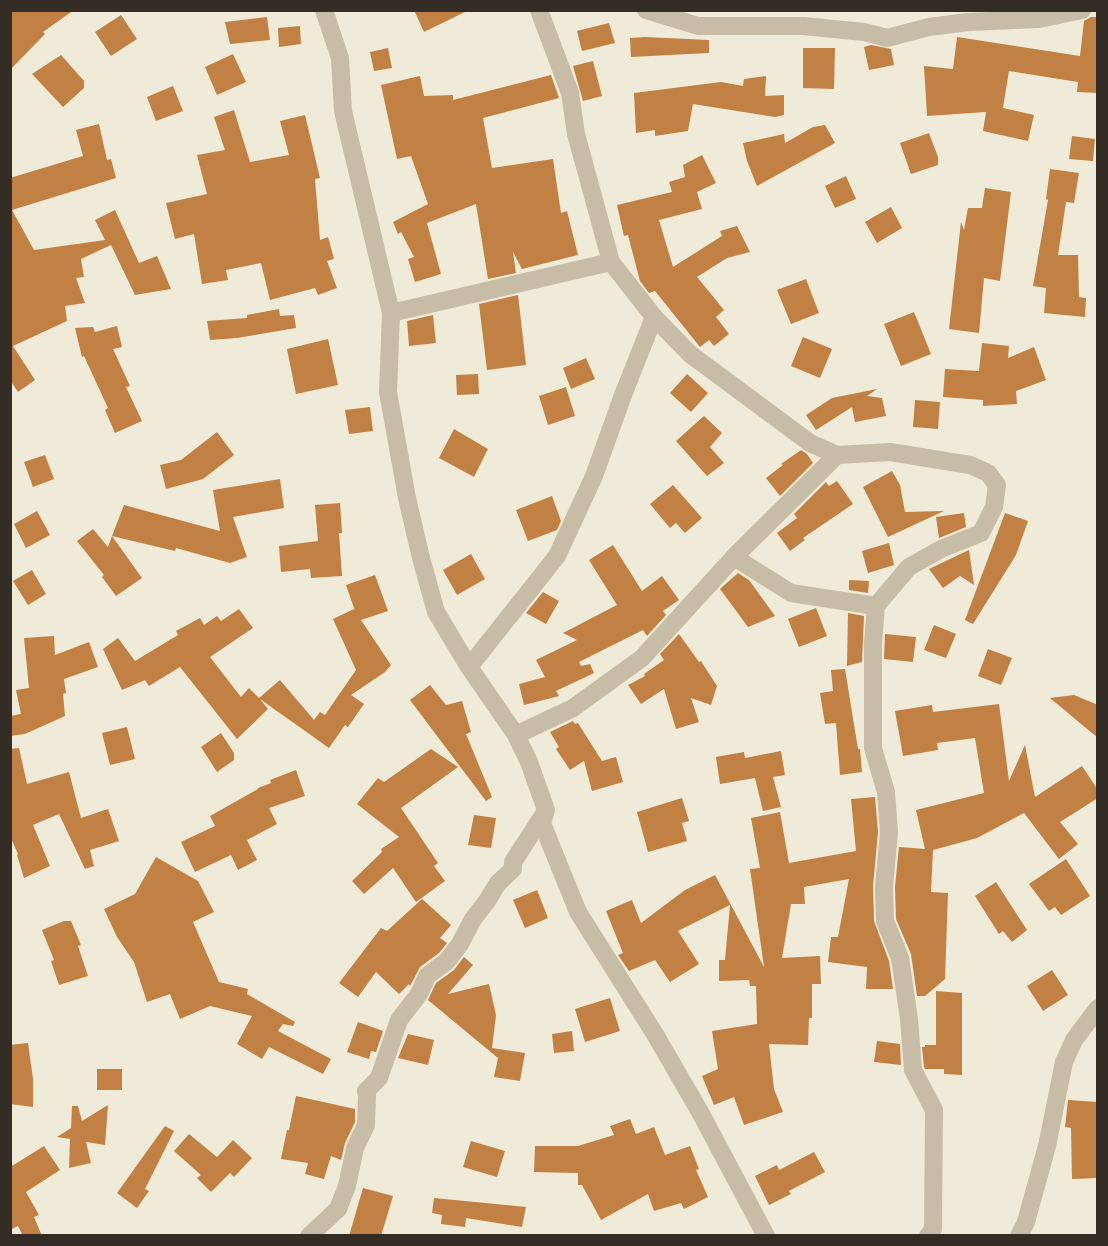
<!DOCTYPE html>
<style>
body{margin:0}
#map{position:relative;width:1108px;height:1246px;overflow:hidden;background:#f0ead8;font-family:"DejaVu Sans",sans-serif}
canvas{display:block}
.frame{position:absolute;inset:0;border:12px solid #332d26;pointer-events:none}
</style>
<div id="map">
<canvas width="1108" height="1246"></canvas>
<div class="frame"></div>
</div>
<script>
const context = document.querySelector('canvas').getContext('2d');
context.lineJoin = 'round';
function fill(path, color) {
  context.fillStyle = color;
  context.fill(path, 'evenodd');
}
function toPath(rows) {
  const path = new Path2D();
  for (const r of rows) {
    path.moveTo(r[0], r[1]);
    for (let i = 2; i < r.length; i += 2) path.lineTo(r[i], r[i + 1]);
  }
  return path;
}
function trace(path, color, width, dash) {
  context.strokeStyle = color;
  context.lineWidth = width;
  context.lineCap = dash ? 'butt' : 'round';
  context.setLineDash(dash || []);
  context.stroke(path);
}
fill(toPath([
 [10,10,74,10,43,32,45,34,10,70],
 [414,10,469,10,424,32],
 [121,15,137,39,111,56,95,32],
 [267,17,270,40,230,44,225,22],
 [1091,17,1098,17,1098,93,1077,92,1078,82,1009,71,1003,108,1034,115,1028,141,983,131,986,112,927,116,924,66,953,69,957,37,1080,56,1084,21],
 [609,23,615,43,582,51,577,31],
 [300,26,301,44,279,47,278,28],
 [645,37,709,40,709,53,631,57,630,38],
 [871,45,891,49,894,65,869,70,864,47],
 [388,48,392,68,374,71,370,52],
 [803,48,835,48,834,89,803,88],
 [233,54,246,82,217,95,205,67],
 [61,55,84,81,84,88,63,107,32,74],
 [593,61,602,96,583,101,573,66],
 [551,75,559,98,483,118,492,168,553,159,561,213,567,211,578,255,522,269,513,252,516,273,488,279,476,204,427,223,441,274,415,282,408,259,414,257,401,232,398,234,393,222,428,204,411,156,397,159,381,85,420,76,424,96,453,95,453,100],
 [766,76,765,96,784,95,784,115,775,117,693,104,688,131,655,136,655,130,636,133,634,93,721,82,743,86,744,79],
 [173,86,183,111,156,121,147,97],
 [234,110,250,162,289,155,280,121,305,115,320,178,315,179,320,240,328,237,334,259,327,261,337,288,318,295,315,288,270,300,261,263,226,270,228,280,202,284,194,234,175,239,166,203,207,194,197,155,225,150,214,117],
 [99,124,107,160,111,159,116,178,12,210,34,250,105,240,95,220,115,210,139,263,157,256,171,289,135,295,111,245,81,259,84,277,76,278,85,303,65,306,67,321,13,346,35,380,18,392,10,380,10,178,83,156,76,130],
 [825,125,835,143,757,186,747,161,743,143,784,134,785,143,813,127],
 [929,133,938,157,938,165,911,174,900,143],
 [1072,136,1095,139,1093,161,1069,159],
 [702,155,716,183,697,192,702,209,659,220,673,267,722,236,720,231,737,226,750,252,727,258,697,277,724,310,716,317,729,334,714,346,709,340,700,347,655,291,649,293,640,281,628,235,624,236,617,205,672,192,669,182,685,177,683,165],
 [1050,169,1079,173,1074,203,1066,202,1058,255,1078,255,1079,297,1086,298,1085,317,1044,313,1046,288,1033,286,1048,200,1046,199],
 [846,176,856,199,835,208,825,186],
 [985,188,1011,192,1000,281,984,278,979,333,949,329,961,222,964,230,968,208,982,208],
 [891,207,902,228,877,243,865,222],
 [806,279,819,313,791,324,777,290],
 [518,295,526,365,487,370,479,304],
 [279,309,280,316,294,315,296,328,237,338,210,340,207,321,247,318,247,315],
 [914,312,931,354,901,366,884,324],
 [433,315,436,343,409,346,407,321],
 [117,326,122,347,113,349,130,386,126,387,142,421,115,433,105,410,108,408,84,356,82,357,75,328,93,327,95,332],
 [803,337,832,349,820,378,791,366],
 [328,339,338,385,296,394,287,349],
 [982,343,1009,346,1008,358,1034,347,1046,380,1016,391,1017,404,983,406,983,400,943,397,945,369,979,371],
 [586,358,595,379,571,389,563,368],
 [478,374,479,394,457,395,456,375],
 [687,374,708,393,691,412,670,393],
 [566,387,575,416,548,425,539,396],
 [877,389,867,396,882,398,886,416,855,422,852,407,816,430,806,415,832,398],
 [915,400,940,402,938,429,913,427],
 [370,407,373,431,349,434,345,410],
 [704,416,722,433,710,447,724,463,707,476,676,441],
 [454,429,488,449,474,477,439,458],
 [217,432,234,455,203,479,166,489,160,465,181,460],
 [801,450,807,454,813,463,780,496,766,478,783,465,781,464],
 [45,455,54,479,33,487,24,462],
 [892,471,900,485,905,512,944,511,888,537,863,487],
 [280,479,284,508,233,517,247,557,230,563,176,548,175,551,112,536,124,505,220,531,213,490],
 [837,481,853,504,803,538,805,540,790,551,777,533,797,518,794,514,826,482,829,486],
 [673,485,702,518,685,533,676,523,670,528,650,504],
 [552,496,561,521,557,530,528,541,516,510],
 [340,503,342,533,339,533,342,576,311,578,310,569,281,572,279,546,318,541,315,505],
 [37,511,50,535,26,548,14,524],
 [964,513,966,527,939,538,936,517],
 [1005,513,1028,521,1016,555,973,624,965,620],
 [93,529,108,547,112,536,142,578,116,596,102,577,104,575,77,541],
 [889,543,894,565,868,573,862,551],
 [613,545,642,591,662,576,679,600,663,611,666,615,647,636,643,630,579,662,581,666,590,664,594,673,556,691,559,696,524,705,519,684,545,677,536,660,577,640,563,633,617,605,589,560],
 [969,550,974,585,960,576,943,588,929,569],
 [471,554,485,579,457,595,443,570],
 [32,570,46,594,28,605,13,581],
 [738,573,749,580,775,616,748,627,720,589],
 [375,575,388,611,361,620,391,665,385,672,351,695,364,704,348,727,345,725,329,748,260,699,268,709,237,739,180,667,149,686,145,680,122,690,103,649,118,638,135,661,178,635,176,631,200,618,204,625,217,616,221,621,239,609,253,628,210,657,241,697,249,688,259,698,280,680,314,720,320,712,325,715,356,670,333,619,354,609,355,611,346,585],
 [849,580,869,581,868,593,849,590],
 [543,592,559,601,546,624,526,613],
 [816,608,827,636,799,647,788,619],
 [848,613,864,616,862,662,847,666],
 [934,625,956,634,946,658,924,650],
 [679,634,699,662,701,661,717,686,711,705,691,698,699,722,676,729,664,689,641,704,628,685,645,676,644,674,664,660,660,654],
 [885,634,916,637,913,662,884,659],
 [54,636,55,655,89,642,98,667,64,679,66,693,63,694,65,716,25,734,10,736,10,716,21,714,16,690,29,688,24,638],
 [988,649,1012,658,1001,685,978,676],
 [845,669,858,749,860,749,862,772,840,775,836,723,825,724,820,693,833,691,831,670],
 [430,685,446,705,462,701,471,732,466,734,492,797,486,801,410,700],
 [1074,695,1098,705,1098,738,1050,698],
 [999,704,1009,781,1025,745,1035,797,1082,766,1098,790,1098,798,1060,822,1078,844,1059,859,1024,813,977,838,933,850,931,892,948,893,945,979,925,996,917,996,911,954,896,919,895,887,899,847,925,849,916,810,984,793,975,738,937,743,938,750,903,756,895,711,932,705,933,712],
 [573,721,575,724,578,723,602,761,616,757,623,782,592,791,584,761,570,770,556,749,559,747,550,732],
 [127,727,135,759,110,765,102,733],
 [221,733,234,753,234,760,217,772,201,747],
 [19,748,27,784,69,772,81,818,108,809,119,841,90,850,94,866,85,869,59,814,33,825,50,866,24,878,17,855,18,854,10,836,10,749],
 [431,749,458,767,401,808,438,863,434,866,445,881,416,902,393,868,364,894,352,881,382,852,381,849,399,837,357,804,378,778,384,782],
 [781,751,785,775,773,777,781,807,763,811,755,778,720,784,716,757,744,752,745,758],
 [296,770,305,796,269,808,277,824,247,840,257,860,238,870,231,855,195,872,181,842,215,826,210,816,258,789,258,788,271,783,270,780],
 [875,797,878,832,873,886,874,921,889,961,893,989,866,989,867,967,828,962,831,937,838,937,849,879,804,887,805,904,791,904,782,958,820,956,821,984,812,984,812,1018,809,1018,808,1045,769,1044,774,1089,783,1112,744,1125,734,1097,714,1105,702,1076,718,1069,712,1031,757,1024,756,986,750,986,749,980,719,981,719,960,725,960,730,905,678,931,699,964,670,982,655,960,629,971,618,955,623,953,606,911,632,900,641,923,685,890,715,875,764,967,750,869,760,868,751,818,780,812,789,863,856,851,851,799],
 [682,798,689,821,682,823,687,841,648,852,637,812],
 [474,815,496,818,491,848,468,845],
 [156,857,198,881,214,912,193,922,219,982,248,989,247,994,295,1022,293,1026,283,1024,278,1031,331,1059,323,1074,269,1047,262,1059,237,1044,252,1016,210,1006,180,1019,170,994,147,1002,134,962,117,937,104,909,135,894],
 [1066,859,1090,896,1061,915,1055,907,1049,911,1029,884],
 [996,882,1027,930,1012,942,1003,931,999,934,975,896],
 [537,890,548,918,525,928,513,900],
 [422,899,451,925,440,938,447,943,439,953,420,967,410,986,409,984,399,994,376,972,358,997,339,983,381,928,387,931],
 [64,921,71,921,81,945,78,946,88,976,59,985,51,961,54,960,42,930],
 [464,957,473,965,448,994,489,984,496,1015,492,1048,525,1053,520,1081,494,1077,498,1058,428,1000,436,983,454,970],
 [1052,970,1068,995,1043,1011,1027,986],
 [936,991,962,993,962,1075,944,1074,944,1069,925,1069,924,1067,922,1047,925,1047,925,1045,936,1045],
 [610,998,620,1031,585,1042,575,1009],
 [358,1022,383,1031,376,1052,371,1051,369,1059,347,1052],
 [572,1031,574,1051,554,1053,552,1034],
 [408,1034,434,1040,428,1065,398,1058],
 [877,1041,900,1044,901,1065,874,1062],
 [28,1043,33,1079,33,1107,10,1104,10,1045],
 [97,1069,122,1069,122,1090,97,1090],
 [296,1096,355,1109,355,1122,345,1143,341,1160,331,1156,324,1179,305,1174,308,1163,281,1159,287,1130,289,1130],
 [1068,1100,1098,1102,1098,1178,1072,1179,1071,1128,1065,1127],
 [108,1105,105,1145,86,1142,91,1163,69,1168,70,1139,57,1137,71,1128,72,1106,78,1106,82,1121],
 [630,1119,636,1134,654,1127,665,1155,690,1146,699,1169,696,1170,708,1197,684,1209,681,1203,654,1211,648,1194,601,1220,582,1185,578,1185,578,1173,534,1172,535,1146,578,1146,614,1135,610,1126],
 [165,1126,174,1131,145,1189,149,1191,137,1208,117,1193],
 [189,1134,217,1157,233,1140,252,1158,234,1177,230,1173,211,1192,197,1178,201,1175,174,1151],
 [471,1141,505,1151,497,1177,463,1167],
 [44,1146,60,1170,26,1192,39,1215,34,1217,42,1236,23,1236,18,1226,10,1230,10,1163,12,1166],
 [814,1152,825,1172,789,1191,791,1194,769,1205,755,1176,777,1165,779,1170],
 [363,1188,393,1196,381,1236,349,1236],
 [434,1198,526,1207,522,1227,466,1218,465,1227,441,1224,442,1215,432,1213]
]), '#c18044');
trace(toPath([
 [324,10,340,58,343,111,391,313,388,392,407,498,421,558,436,612,469,667,516,735,529,762,546,810,542,823,578,912,656,1036,700,1112,766,1236],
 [539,10,570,93,576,134,611,262,654,317,690,354,810,443,837,455,890,452,970,465,988,473,997,485,994,507,981,533,941,549,909,567,876,606,791,593,734,557],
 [646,10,698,26,803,26,864,32,887,38,929,27,968,22,1039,19,1082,10],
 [391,313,611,262],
 [876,606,873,643,873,748,886,792,889,832,884,887,885,921,900,958,909,1019,913,1070,934,1110,933,1229,928,1236],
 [469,667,557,556,594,476,623,395,654,317],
 [516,735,573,708,642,658,734,557,837,455],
 [309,1236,338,1209,347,1186,355,1148,366,1125,367,1095,366,1091,379,1078,399,1020,419,994,427,976,447,961,460,944,473,919,487,901,498,883,513,869,513,862,544,814],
 [1019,1236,1026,1222,1047,1146,1064,1062,1074,1040,1098,1008]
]), '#c7bca5', 18);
</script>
